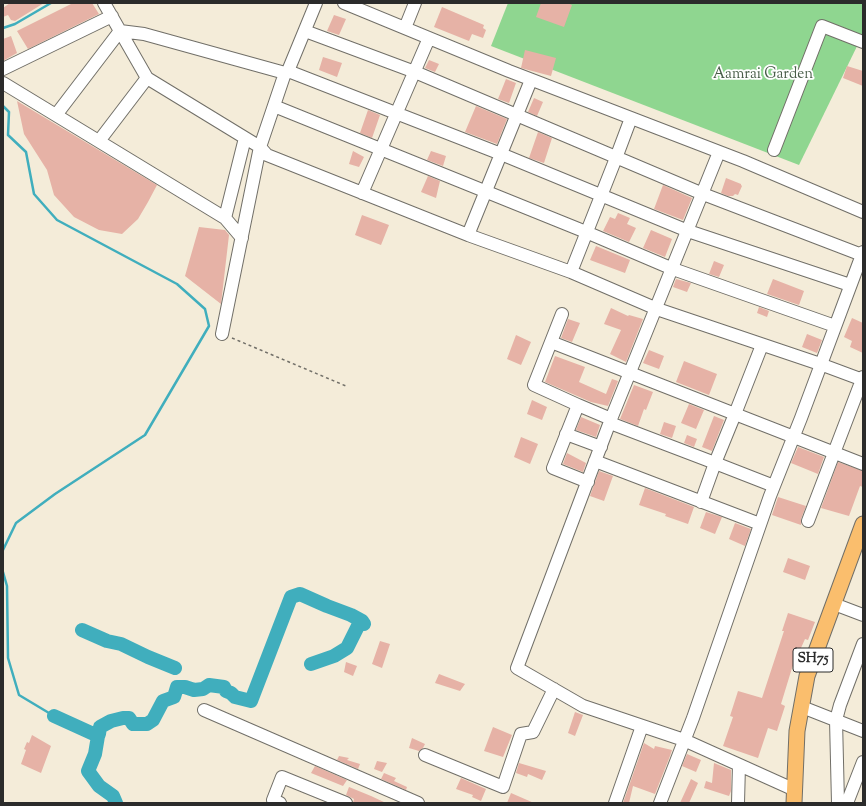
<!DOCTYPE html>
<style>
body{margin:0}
#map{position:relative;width:866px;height:806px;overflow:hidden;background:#f4ecd9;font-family:"Sorts Mill Goudy",serif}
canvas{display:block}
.frame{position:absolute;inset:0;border:4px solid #2b2b2b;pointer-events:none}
</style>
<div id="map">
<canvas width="866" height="806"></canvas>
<div class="frame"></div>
</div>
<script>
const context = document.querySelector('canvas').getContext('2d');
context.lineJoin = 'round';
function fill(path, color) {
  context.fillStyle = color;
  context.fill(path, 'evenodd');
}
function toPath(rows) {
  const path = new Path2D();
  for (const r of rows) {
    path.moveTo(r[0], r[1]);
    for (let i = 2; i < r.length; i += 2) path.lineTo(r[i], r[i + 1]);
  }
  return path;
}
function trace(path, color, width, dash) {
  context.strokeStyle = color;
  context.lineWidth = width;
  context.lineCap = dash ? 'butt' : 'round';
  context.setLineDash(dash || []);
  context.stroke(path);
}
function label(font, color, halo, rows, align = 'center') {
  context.font = font + ' "Sorts Mill Goudy",serif';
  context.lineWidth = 3.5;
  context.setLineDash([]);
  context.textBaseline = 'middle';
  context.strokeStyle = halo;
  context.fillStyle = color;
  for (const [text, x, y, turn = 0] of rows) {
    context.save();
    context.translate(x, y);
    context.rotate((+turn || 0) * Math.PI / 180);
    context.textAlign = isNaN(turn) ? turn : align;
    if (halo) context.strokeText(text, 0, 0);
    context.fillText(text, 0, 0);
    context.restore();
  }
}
fill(toPath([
 [508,3,863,3,863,34,799,165,491,46]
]), '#8fd690');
trace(toPath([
 [3,28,15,24,51,3],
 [3,106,9,112,8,135,26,152,34,194,57,220,177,284,205,309,209,326,145,435,55,494,16,523,3,550],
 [3,572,7,586,8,658,19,695,54,716]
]), '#40aebd', 2.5);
trace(toPath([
 [82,630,107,641,121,644,148,657,175,668],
 [54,716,98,736,95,754,88,771,99,786,113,796,116,803],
 [99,734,100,727,111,721,123,718,129,718,133,724,147,724,153,720,163,701,174,697,177,687,185,687,194,690,203,689,209,685,224,687,226,691,231,693,235,697,251,701,291,597,300,594,327,606,351,615,362,621,364,624,359,624,347,648,334,656,311,664]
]), '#40aebd', 14);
fill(toPath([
 [10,3,44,3,15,21,11,20,8,15,3,17,3,8],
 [73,3,92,3,99,14,28,49,17,31],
 [541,3,567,3,572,5,564,27,536,17],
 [442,7,484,25,483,28,486,30,483,38,472,34,469,41,434,27],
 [334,15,346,19,339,35,327,31],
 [11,36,17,53,3,61,3,39],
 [525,50,556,58,551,76,521,68],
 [323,57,342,63,337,77,319,70],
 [429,60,439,64,435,72,425,68],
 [847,66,863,71,863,86,843,78],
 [506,79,516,83,509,103,498,99],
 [534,98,543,102,537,116,528,112],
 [17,101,157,185,148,202,138,219,122,234,99,230,74,217,54,195,47,170,24,134],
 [476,106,507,119,497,144,465,132],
 [368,110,380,115,372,138,360,133],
 [538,132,552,138,544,163,529,158],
 [353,151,364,157,359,167,349,164],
 [431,151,446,156,443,166,427,160],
 [428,176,440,181,436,198,421,192],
 [726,178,741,184,741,185,742,186,738,195,735,194,733,196,728,196,721,193],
 [663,185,692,198,683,220,654,209],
 [618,213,630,218,627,224,636,228,629,242,603,231,610,217,615,219],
 [362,215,389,225,381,245,355,235],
 [199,227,225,230,229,235,221,304,185,276],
 [651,230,672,239,665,257,643,248],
 [596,246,630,260,625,273,590,260],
 [714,261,724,265,719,277,709,274],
 [676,279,691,283,687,292,673,287],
 [773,279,804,291,799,305,767,294],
 [759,307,769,311,767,317,757,313],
 [611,308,628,316,629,315,643,319,626,362,610,354,621,330,604,324],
 [852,318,863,323,863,353,850,347,852,341,844,337],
 [568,319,580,323,572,342,561,338],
 [807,334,822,340,817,353,802,347],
 [516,335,531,342,521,365,507,359],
 [649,350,664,356,659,369,643,363],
 [555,356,585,367,579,382,606,394,612,379,618,381,608,406,591,402,545,382],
 [684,361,717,374,709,395,676,382],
 [634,385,653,392,646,410,644,409,638,426,620,419],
 [532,400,547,407,542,420,527,414],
 [689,404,704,410,696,429,681,423],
 [714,416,724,420,712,451,702,447],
 [581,417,600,425,596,437,576,430],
 [664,422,676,426,672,438,660,434],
 [687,435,697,439,694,447,684,443],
 [521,437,538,444,530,464,514,457],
 [798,447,824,457,818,474,791,463],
 [567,453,586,463,583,472,563,464],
 [838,462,863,471,863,487,860,486,849,516,821,508],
 [599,471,613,476,604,501,590,496],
 [645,488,694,507,688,524,665,516,666,514,639,505],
 [778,497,806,506,801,519,801,525,772,515],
 [706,512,722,517,715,534,700,528],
 [735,523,751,529,745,546,729,539],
 [788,558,810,566,805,580,783,572],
 [788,613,815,622,808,640,805,639,792,668,781,704,785,706,777,731,768,728,758,758,723,746,733,717,730,716,738,691,762,698,784,631,782,631],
 [380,641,390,644,382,668,372,664],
 [346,662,357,666,353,676,344,672],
 [439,674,465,684,460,691,435,683],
 [575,712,583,715,575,736,568,733],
 [493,727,512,735,503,757,484,751],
 [32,735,51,746,41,773,21,764,26,750,24,749,27,742,29,743],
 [412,738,425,744,423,748,419,751,409,748],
 [644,743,654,749,655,746,672,750,670,756,655,794,633,786,629,803,623,803],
 [687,754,701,760,696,772,682,766],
 [339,756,349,758,347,760,360,764,358,769,337,760],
 [377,761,387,763,382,772,374,769],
 [519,763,546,771,542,780,528,774,527,777,516,773],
 [714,763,731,770,731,791,729,796,704,788,706,781,712,783],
 [315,766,347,780,343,786,311,773],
 [384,773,396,778,394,781,407,787,406,790,381,779],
 [461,778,486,789,481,801,472,797,473,795,456,789],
 [691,779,698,783,689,803,680,803],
 [349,787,371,796,386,803,353,803,354,799,346,795],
 [511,793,534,803,507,803]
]), '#e6b2a6');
const minor = toPath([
 [104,3,147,78,260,147,267,155,468,235,571,272,657,309,820,364,863,380],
 [344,3,509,71,743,161,863,212],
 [405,28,415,3],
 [305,31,415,72,703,194,862,255],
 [3,69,112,16],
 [288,71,501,154,688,231,850,285],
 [3,83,225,218,242,238],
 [274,106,586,232,673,269,835,326],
 [56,115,120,31,144,34,285,73],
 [99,141,147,78],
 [774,150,822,26,863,42],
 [719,152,611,419,517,668,583,706,684,740,795,790],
 [362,193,429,38],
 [225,218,245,138],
 [468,235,531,80],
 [571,272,616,158,631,118],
 [562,314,534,385,578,405],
 [222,334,260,147,285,73,288,71,316,3],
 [551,342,735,414,762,345],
 [610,423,715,463,735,414,863,464],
 [566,434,601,447],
 [595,461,760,524],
 [588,482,553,468,578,405,611,419],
 [701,502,715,463,774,486],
 [808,521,863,377],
 [834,604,863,615],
 [802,707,863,731],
 [204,710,418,803],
 [425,755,503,787,521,734,533,732,554,689],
 [280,803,273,800,282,777,346,803],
 [615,803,642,726],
 [660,803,693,718,770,496,801,418,863,252],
 [738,803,739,765],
 [838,803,836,720,840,705,863,644],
 [847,803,863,762]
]);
const major = toPath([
 [794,803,797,731,807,676,863,524]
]);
trace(minor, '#716f68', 14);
trace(major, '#716f68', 17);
trace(toPath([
 [232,338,346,386]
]), '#716f68', 1.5, [3, 3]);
trace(minor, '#fff', 12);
trace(major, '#fabe6d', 15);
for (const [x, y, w] of [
 [813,660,40]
]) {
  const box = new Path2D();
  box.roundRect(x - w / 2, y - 12, w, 24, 3);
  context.fillStyle = '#fff';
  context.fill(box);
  trace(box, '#2b2b2b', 1);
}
label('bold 14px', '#2b2b2b', null, [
 ["SH75",813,660]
]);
label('15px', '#495e49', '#fff', [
 ["Aamrai Garden",763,75]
]);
</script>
